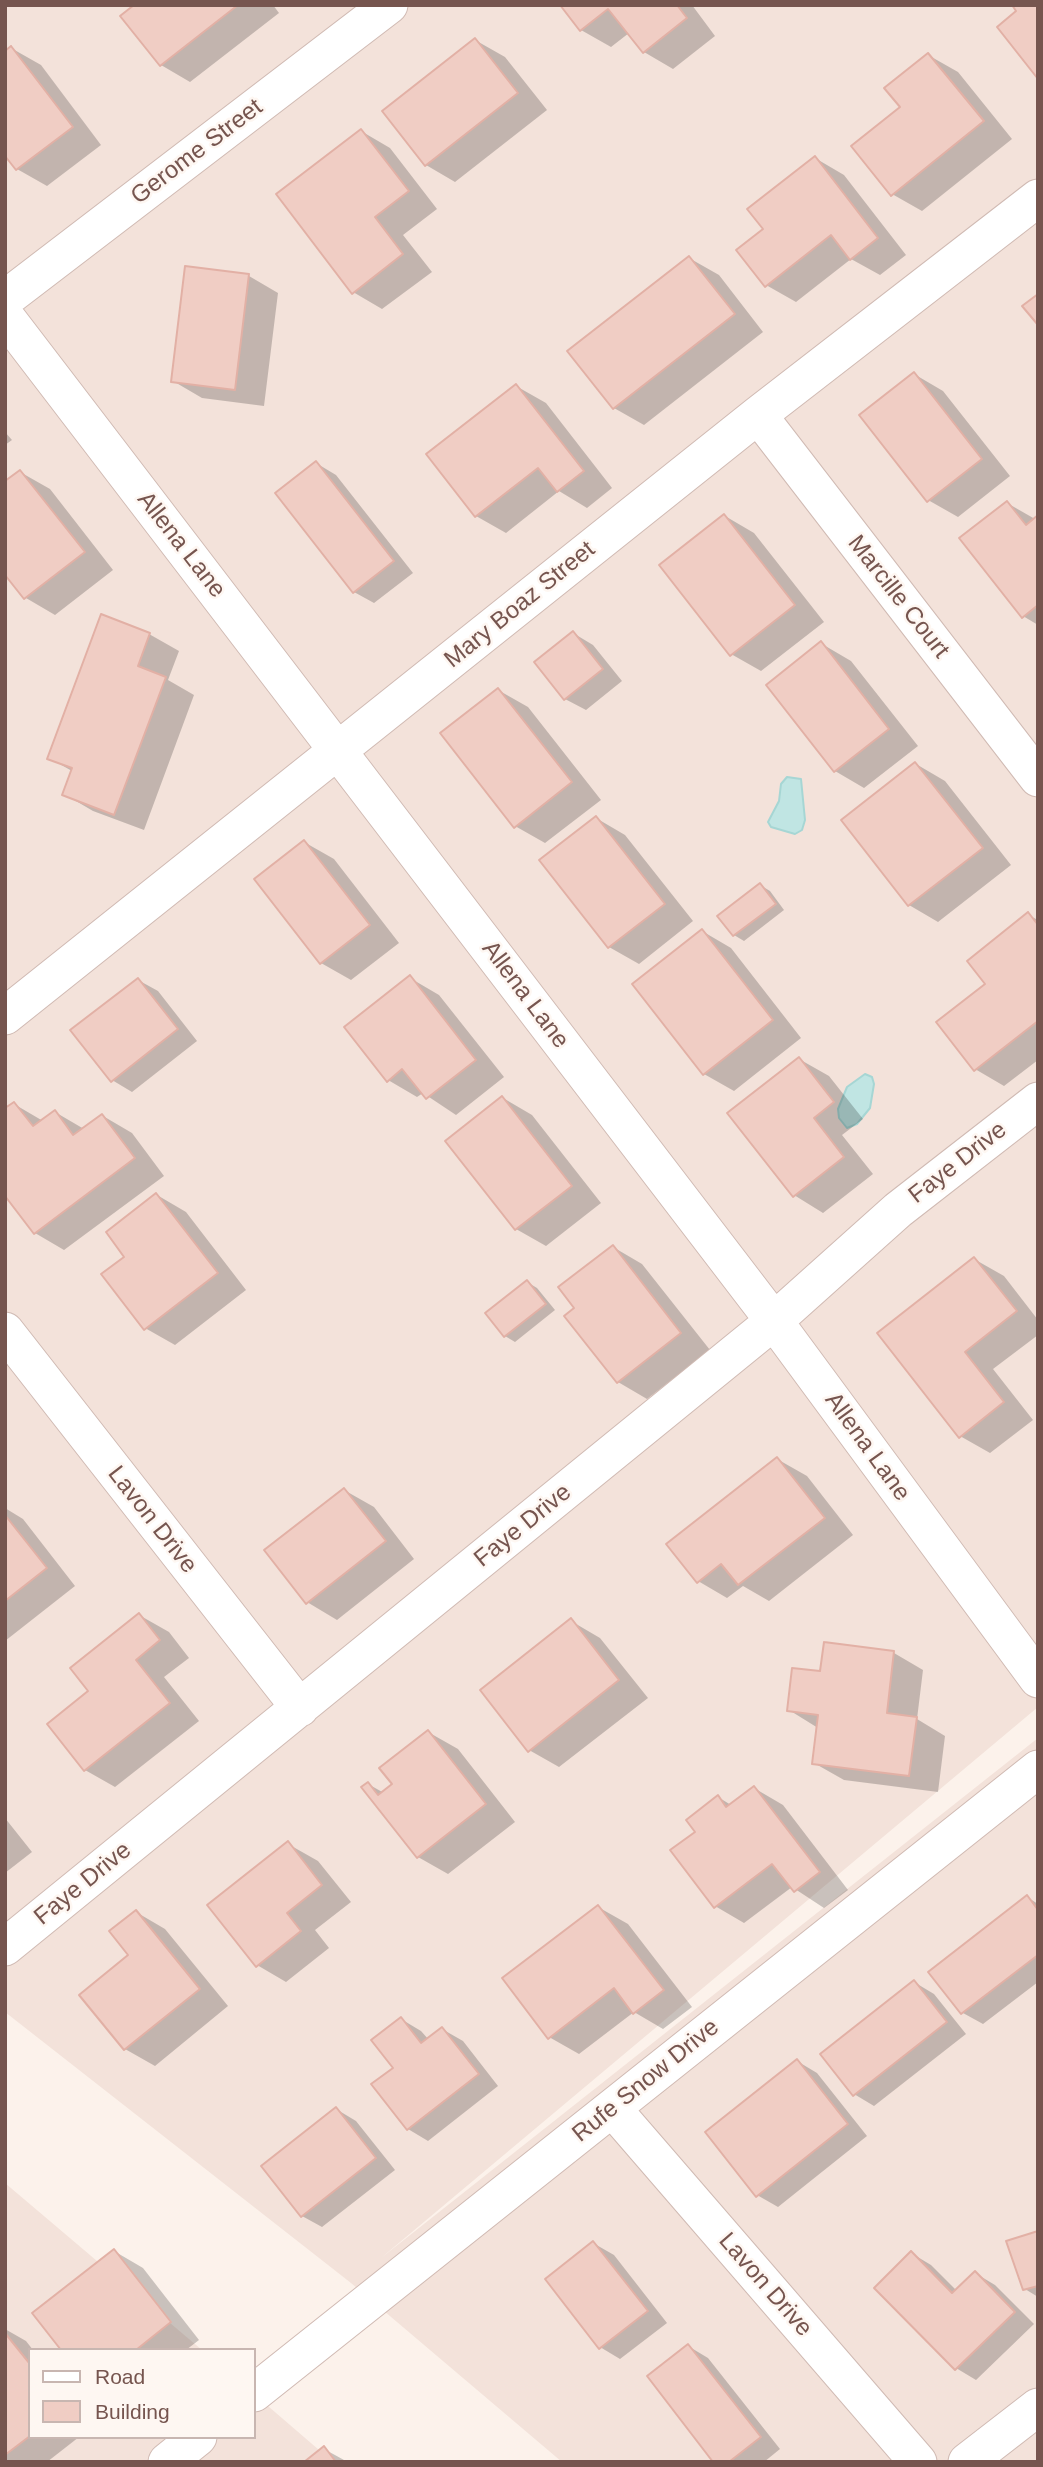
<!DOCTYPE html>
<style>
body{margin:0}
#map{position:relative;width:1043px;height:2467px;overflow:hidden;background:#fcf2eb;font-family:Helvetica,sans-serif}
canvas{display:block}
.frame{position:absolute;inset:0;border:7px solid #76554f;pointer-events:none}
.legend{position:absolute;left:28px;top:2348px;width:228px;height:91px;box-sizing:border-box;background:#fef7f2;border:2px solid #c8b6b1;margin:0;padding:9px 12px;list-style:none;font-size:21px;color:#76554f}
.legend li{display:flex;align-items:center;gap:14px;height:35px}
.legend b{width:35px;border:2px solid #c8b6b1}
</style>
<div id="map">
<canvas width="1043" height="2467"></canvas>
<div class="frame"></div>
<ul class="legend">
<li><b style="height:9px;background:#fff"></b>Road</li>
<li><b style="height:19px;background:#f0cdc4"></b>Building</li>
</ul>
</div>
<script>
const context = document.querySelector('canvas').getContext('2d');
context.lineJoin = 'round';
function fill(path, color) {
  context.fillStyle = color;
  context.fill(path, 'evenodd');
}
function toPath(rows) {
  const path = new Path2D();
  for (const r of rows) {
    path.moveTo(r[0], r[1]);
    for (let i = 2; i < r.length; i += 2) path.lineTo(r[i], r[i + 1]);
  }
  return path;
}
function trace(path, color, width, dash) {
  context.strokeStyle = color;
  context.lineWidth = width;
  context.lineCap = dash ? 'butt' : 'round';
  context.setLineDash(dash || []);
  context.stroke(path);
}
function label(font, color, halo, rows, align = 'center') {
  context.font = font + ' Helvetica,sans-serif';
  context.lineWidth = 5;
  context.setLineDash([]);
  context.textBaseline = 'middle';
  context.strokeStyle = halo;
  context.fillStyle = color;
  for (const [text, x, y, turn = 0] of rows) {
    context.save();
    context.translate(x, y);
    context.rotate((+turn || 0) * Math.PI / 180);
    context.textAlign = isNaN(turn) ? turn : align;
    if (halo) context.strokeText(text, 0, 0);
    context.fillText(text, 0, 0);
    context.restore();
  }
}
fill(toPath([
 [5,5,1038,5,1038,1707,381,2258,1038,1738,1038,2462,562,2462,351,2283,5,2012],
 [5,2183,202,2350,30,2350,30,2437,254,2437,254,2394,333,2462,5,2462]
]), '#f3e2da');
const water = toPath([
 [787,777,801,779,805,820,802,830,795,834,771,827,768,822,779,801,781,784,787,777],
 [865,1074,872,1077,874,1084,870,1108,857,1124,847,1128,839,1118,838,1109,847,1087,865,1074]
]);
fill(water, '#c0e5e3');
trace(water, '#a6d6d4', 2);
fill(toPath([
 [137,5,273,5,279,13,190,82,161,65],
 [562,5,692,5,715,36,673,69,644,52,629,33,611,47,581,30],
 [475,40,505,57,547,110,455,182,426,165],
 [11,48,41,65,101,145,47,186,17,169],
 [928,55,958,72,1012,139,922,211,892,194,902,107],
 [361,131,390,148,437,209,403,235,432,272,382,309,353,292],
 [815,158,844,175,906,255,880,275,851,259,796,302,766,285,765,230],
 [689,258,719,275,763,332,644,425,614,408,570,351],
 [249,276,278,293,264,406,202,398,173,381],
 [914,374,943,391,1010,476,958,517,928,500],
 [516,386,546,403,612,488,587,508,559,491,506,533,476,516],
 [5,432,12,440,5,445],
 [316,463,336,475,413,573,374,603,354,592],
 [20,472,50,489,113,570,55,615,26,598],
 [1007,503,1035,519,1038,517,1038,625,1023,616],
 [725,516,754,533,824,622,761,671,731,654],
 [573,633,593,645,622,681,586,710,565,699],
 [149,634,179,651,168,680,194,695,144,830,93,811,64,794,72,771,49,758],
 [822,644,851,661,918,746,864,788,835,771],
 [498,690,528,707,601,800,545,843,515,826],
 [916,764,945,781,1011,865,938,922,909,905],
 [596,818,625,835,693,921,639,964,609,947,542,860],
 [304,842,334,859,399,943,351,980,321,963],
 [760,885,770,891,784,910,744,941,734,935],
 [1028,915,1038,920,1038,1060,1004,1086,975,1069,987,984],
 [702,931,731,948,801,1038,734,1091,704,1074],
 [410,978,439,995,504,1077,456,1115,423,1093,417,1097,388,1080],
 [138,980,158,991,197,1041,132,1092,112,1080],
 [799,1059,829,1076,863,1119,842,1135,873,1174,823,1213,794,1195],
 [503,1098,532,1115,601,1203,546,1246,516,1229],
 [14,1104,43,1121,55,1112,84,1129,103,1116,132,1133,164,1176,64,1250,35,1233],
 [157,1195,186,1212,246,1290,175,1345,145,1328,126,1257],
 [613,1247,642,1264,710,1350,647,1399,618,1382,577,1308],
 [974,1259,1004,1276,1038,1320,1038,1335,993,1369,1033,1420,990,1453,960,1436,879,1333],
 [527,1282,537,1288,555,1310,515,1342,505,1336],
 [777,1459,807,1476,853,1535,769,1601,743,1586,727,1598,698,1581],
 [344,1490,374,1507,414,1559,337,1620,307,1602],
 [5,1508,23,1519,75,1586,5,1641],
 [139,1615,169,1632,189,1658,164,1677,199,1721,115,1787,85,1770,91,1691],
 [571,1621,600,1638,648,1698,559,1767,529,1750],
 [825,1644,894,1653,923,1670,917,1719,945,1736,938,1792,844,1780,814,1763,818,1728,789,1710,821,1673],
 [428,1732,458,1749,515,1822,448,1874,418,1857,368,1784,384,1793,394,1785],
 [754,1788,783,1805,848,1890,824,1908,792,1887,744,1923,715,1906,698,1832,718,1797,731,1805],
 [5,1818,32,1852,5,1873],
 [288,1844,318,1861,351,1902,315,1930,329,1948,286,1982,257,1965],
 [1027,1897,1038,1904,1038,1982,983,2024,963,2013,931,1972],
 [598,1907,628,1924,692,2007,663,2029,634,2012,579,2054,549,2037],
 [136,1912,165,1929,228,2006,155,2066,125,2049],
 [914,1982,934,1994,966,2034,874,2106,854,2094],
 [401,2019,421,2031,429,2040,442,2029,463,2041,498,2086,428,2141,408,2129,396,2068],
 [797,2061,817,2073,867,2136,778,2207,757,2195],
 [336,2109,356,2121,395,2170,322,2227,302,2216],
 [1038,2232,1038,2297,1025,2289],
 [593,2243,614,2255,667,2323,620,2359,600,2347],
 [114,2251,143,2268,199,2340,186,2350,63,2350],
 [911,2253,931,2265,957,2291,975,2273,995,2285,1034,2324,976,2380,956,2368],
 [5,2329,26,2341,33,2350,30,2350,30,2437,79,2437,47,2462,5,2462],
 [688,2346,708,2358,780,2449,764,2462,716,2462],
 [324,2449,344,2460,345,2462,307,2462]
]), '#0003');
const building = toPath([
 [134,5,238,5,160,66,120,16,134,5],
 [560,5,677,5,687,18,643,53,608,9,580,31,560,5],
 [1012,5,1038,5,1038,79,997,27,1016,11,1012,5],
 [475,38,518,93,425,166,382,111,475,38],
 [11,46,73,127,16,170,5,156,5,51,11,46],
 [928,53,984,121,891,196,851,146,900,107,884,88,928,53],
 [361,129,409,191,375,217,403,254,352,294,276,194,361,129],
 [815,156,878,238,850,260,831,235,765,287,736,250,763,229,747,209,815,156],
 [689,256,735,314,613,409,567,351,689,256],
 [185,266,249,274,235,390,171,382,185,266],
 [1038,294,1038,325,1022,306,1038,294],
 [914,372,982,459,927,502,859,415,914,372],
 [516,384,584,471,557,492,538,468,475,517,426,454,516,384],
 [316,461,394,561,353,593,275,493,316,461],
 [20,470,85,552,24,599,5,575,5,481,20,470],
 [1007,501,1026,525,1038,515,1038,605,1022,618,959,538,1007,501],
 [724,514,795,605,730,656,659,565,724,514],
 [101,614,150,633,138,666,166,677,114,815,62,795,72,768,47,759,101,614],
 [573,631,603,669,564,700,534,662,573,631],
 [821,641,889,729,834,772,766,685,821,641],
 [498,688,572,782,514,828,440,733,498,688],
 [915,762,983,848,908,906,841,820,915,762],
 [596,816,665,904,608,948,539,860,596,816],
 [304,840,370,925,320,964,254,879,304,840],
 [760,883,776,904,733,936,717,916,760,883],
 [1028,912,1038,925,1038,1021,974,1071,936,1022,985,984,967,961,1028,912],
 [702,929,773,1020,703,1075,632,984,702,929],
 [410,975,476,1060,426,1099,402,1069,387,1082,344,1027,410,975],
 [138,978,178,1029,111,1082,70,1030,138,978],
 [799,1057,834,1102,814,1118,844,1157,793,1197,727,1113,799,1057],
 [502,1096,572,1186,515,1230,445,1141,502,1096],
 [14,1102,33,1126,55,1110,73,1135,102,1114,135,1158,34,1234,5,1196,5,1108,14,1102],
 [156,1193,218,1273,144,1330,101,1274,124,1257,106,1232,156,1193],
 [613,1245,681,1333,617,1383,564,1316,574,1308,558,1287,613,1245],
 [974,1257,1017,1311,965,1352,1004,1402,959,1438,877,1333,974,1257],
 [527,1280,546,1304,504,1337,485,1313,527,1280],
 [777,1457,825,1518,738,1585,721,1564,697,1583,666,1544,777,1457],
 [344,1488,386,1541,306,1604,264,1550,344,1488],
 [5,1515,47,1568,5,1601,5,1515],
 [139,1613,160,1640,136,1660,170,1703,84,1771,47,1724,88,1691,70,1668,139,1613],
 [571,1618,619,1680,528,1752,480,1690,571,1618],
 [824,1642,894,1651,887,1713,917,1717,909,1776,812,1764,818,1715,787,1711,792,1668,820,1671,824,1642],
 [428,1730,486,1804,417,1858,361,1787,368,1782,378,1795,392,1784,379,1768,428,1730],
 [754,1786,820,1872,794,1892,772,1864,714,1908,670,1850,695,1832,686,1820,718,1795,726,1807,754,1786],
 [288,1841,322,1885,287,1913,301,1931,256,1967,207,1905,288,1841],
 [1027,1895,1038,1910,1038,1955,961,2014,928,1972,1027,1895],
 [598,1905,664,1990,633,2014,614,1988,548,2039,502,1978,598,1905],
 [136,1910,200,1989,124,2050,79,1995,128,1955,109,1931,136,1910],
 [914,1980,947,2022,853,2096,820,2054,914,1980],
 [401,2017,421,2043,442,2027,479,2074,407,2130,371,2084,393,2068,371,2040,401,2017],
 [797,2059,848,2124,756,2197,705,2132,797,2059],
 [336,2107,376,2158,301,2217,261,2166,336,2107],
 [1038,2231,1038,2286,1023,2290,1006,2241,1038,2231],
 [593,2241,648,2311,599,2349,545,2279,593,2241],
 [114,2249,171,2322,136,2350,61,2350,32,2313,114,2249],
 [911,2251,952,2293,975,2271,1015,2312,955,2370,874,2288,911,2251],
 [5,2333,30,2364,30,2436,5,2455,5,2333],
 [688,2344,761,2437,729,2462,713,2462,647,2376,688,2344],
 [324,2446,336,2462,304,2462,324,2446]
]);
fill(building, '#f0cdc4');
trace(building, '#e2b0a5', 2);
const minor = toPath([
 [5,299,389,5],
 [5,316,774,1321,1038,1679],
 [758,415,1038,778],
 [5,1016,758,415,1038,198],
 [5,1331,300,1708],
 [5,1947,774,1321,898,1210,1038,1101],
 [612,2108,918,2462],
 [254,2393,1038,1769],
 [167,2462,198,2437],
 [967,2462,1038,2407]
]);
trace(minor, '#d0bab3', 39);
trace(minor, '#fff', 37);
label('24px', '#76554f', '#fef7f2', [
 ["Gerome Street",197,152,-37],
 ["Allena Lane",181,545,52],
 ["Marcille Court",898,597,52],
 ["Mary Boaz Street",520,605,-39],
 ["Allena Lane",525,995,53],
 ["Faye Drive",958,1163,-38],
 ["Allena Lane",867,1447,54],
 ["Lavon Drive",152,1520,52],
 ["Faye Drive",523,1526,-39],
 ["Faye Drive",83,1884,-39],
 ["Rufe Snow Drive",646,2081,-39],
 ["Lavon Drive",765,2285,49]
]);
</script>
